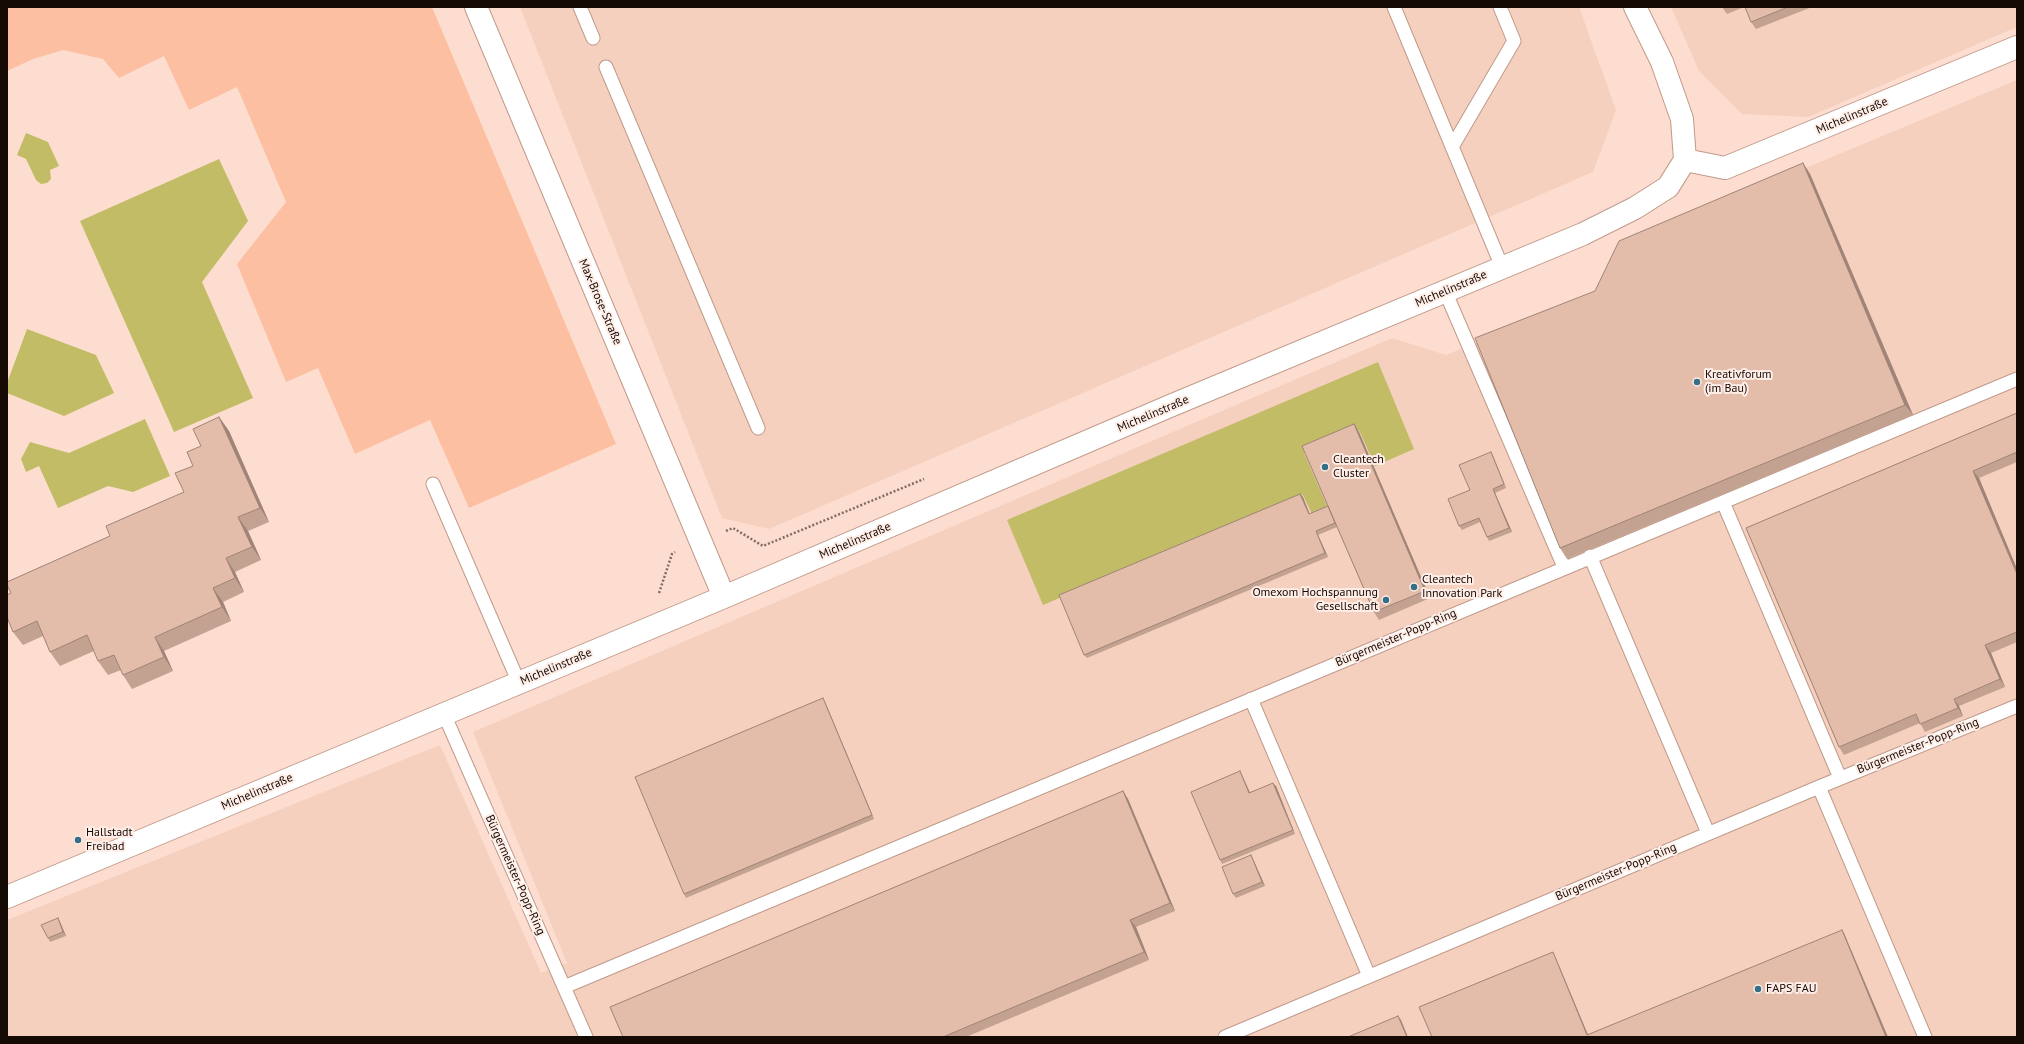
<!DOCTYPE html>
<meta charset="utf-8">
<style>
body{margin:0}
#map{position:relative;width:2024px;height:1044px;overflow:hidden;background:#fdddcf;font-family:"PT Sans",sans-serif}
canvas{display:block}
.frame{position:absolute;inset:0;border:8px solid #160a05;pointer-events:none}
</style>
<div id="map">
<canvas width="2024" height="1044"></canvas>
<div class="frame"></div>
</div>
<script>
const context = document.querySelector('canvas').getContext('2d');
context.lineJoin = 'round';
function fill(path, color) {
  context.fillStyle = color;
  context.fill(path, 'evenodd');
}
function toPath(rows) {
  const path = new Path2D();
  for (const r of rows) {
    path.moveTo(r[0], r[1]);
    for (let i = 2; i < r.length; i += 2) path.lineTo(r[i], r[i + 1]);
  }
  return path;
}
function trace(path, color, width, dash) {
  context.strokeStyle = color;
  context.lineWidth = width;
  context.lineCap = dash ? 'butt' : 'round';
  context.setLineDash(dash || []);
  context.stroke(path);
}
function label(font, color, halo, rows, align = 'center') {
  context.font = font + ' "PT Sans",sans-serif';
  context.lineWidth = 4;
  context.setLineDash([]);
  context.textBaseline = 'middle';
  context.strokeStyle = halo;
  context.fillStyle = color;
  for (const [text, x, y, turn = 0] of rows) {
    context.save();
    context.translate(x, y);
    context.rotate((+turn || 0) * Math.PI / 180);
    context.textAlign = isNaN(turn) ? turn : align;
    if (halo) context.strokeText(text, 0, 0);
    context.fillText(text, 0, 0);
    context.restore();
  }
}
fill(toPath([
 [520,7,1579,7,1616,110,1593,172,769,529,722,518],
 [1671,7,2017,7,2017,27,1808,117,1742,114,1699,71],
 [2017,80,2017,1037,7,1037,7,920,440,745,541,973,567,963,473,732,1392,338,1446,355,1597,293,1623,241,1815,164]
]), '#f5d0bf');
fill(toPath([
 [7,7,432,7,616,444,469,508,430,420,355,454,318,368,286,382,237,264,286,202,237,87,189,110,164,56,119,78,103,59,63,50,33,59,7,71]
]), '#fdbfa2');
fill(toPath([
 [26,133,48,142,59,166,50,170,51,179,47,183,41,184,36,180,26,159,17,155],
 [219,159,248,221,202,282,253,398,174,432,80,221],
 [27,329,96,355,114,393,64,416,7,393,7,383],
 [1378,362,1414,449,1375,466,1359,430,1304,453,1328,508,1312,514,1303,495,1043,605,1007,520],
 [145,419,170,476,133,492,108,486,58,508,39,466,26,472,21,459,30,442,69,453]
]), '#c1bc65');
const service = toPath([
 [580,7,593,38],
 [1394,7,1502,267],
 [606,67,758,428],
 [1452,147,1514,41,1500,7],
 [1445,291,1564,567],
 [433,484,519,683],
 [1723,502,1840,778],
 [1590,556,1708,833],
 [1251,699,1369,976],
 [444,714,586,1037],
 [1819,787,1925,1037],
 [564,987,2017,379],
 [1225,1037,1819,787,2017,706]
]);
const minor = toPath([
 [476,7,724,597],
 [1685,160,1725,168,2017,47],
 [7,897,724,597,1170,406,1583,234,1635,208,1668,187,1685,160,1682,119,1662,62,1635,7]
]);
trace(service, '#c09a8a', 15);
trace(minor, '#c09a8a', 24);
trace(toPath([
 [726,531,733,528,763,546,924,479],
 [659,593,672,554,675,552]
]), '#816c62', 2.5, [2, 2]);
trace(service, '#fff', 13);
trace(minor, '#fff', 22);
fill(toPath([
 [1722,7,1744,7,1727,14],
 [1745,7,1812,7,1756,29,1751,22],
 [1803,163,1810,174,1913,415,1567,559,1560,548,1595,291],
 [2017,413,2017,462,1979,478,2017,569,2017,642,1991,653,2005,687,1959,706,1963,716,1925,732,1920,723,1844,755,1839,747,1746,528],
 [219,417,229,431,269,522,248,531,261,560,235,572,244,592,223,602,231,621,164,651,173,671,132,689,123,675,121,670,108,675,98,661,94,651,60,666,50,652,43,636,23,645,13,632,11,593,110,536,184,492,193,466,201,446],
 [1354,424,1359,432,1430,598,1379,620,1374,612,1337,527,1318,535,1328,557,1087,658,1084,655,1300,494,1303,497,1310,514,1328,506],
 [1491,452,1493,456,1506,488,1495,493,1512,532,1489,541,1487,537,1480,522,1462,530,1459,526,1470,490],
 [825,702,874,819,686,898,684,894],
 [1240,771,1242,775,1250,792,1276,786,1295,834,1222,864,1220,860],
 [1123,791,1128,799,1175,911,1136,927,1149,960,966,1037,623,1037],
 [1251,855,1253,859,1265,886,1236,898,1233,894],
 [58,918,60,922,66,936,50,942,48,938]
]), '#c3a292');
fill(toPath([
 [1803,163,1810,174,1913,415,1905,405],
 [219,417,229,431,269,522,260,508],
 [1354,424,1359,432,1430,598,1425,591],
 [1491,452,1493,456,1506,488,1504,484],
 [1973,471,1979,478,2017,569,2017,574],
 [1493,489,1495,493,1512,532,1509,528],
 [1300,494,1303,497,1311,518,1309,514],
 [238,517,248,531,261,560,252,547],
 [1316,531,1318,535,1328,557,1325,553],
 [226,558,235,572,244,592,235,578],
 [213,588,223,602,231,621,222,607],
 [155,637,164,651,173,671,164,657],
 [1985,645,1991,653,2005,687,2000,679],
 [823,698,825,702,874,819,872,815],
 [1954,699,1959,706,1963,716,1958,708],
 [1240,771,1242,775,1251,796,1249,793],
 [1273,783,1276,786,1295,834,1293,830],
 [1123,791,1128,799,1175,911,1170,903],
 [1251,855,1253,859,1265,886,1262,882],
 [58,918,60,922,66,936,63,932],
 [1130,920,1136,927,1149,960,1144,952],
 [1842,930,1844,933,1888,1037,1886,1037],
 [1553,952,1555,956,1589,1037,1587,1035],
 [1398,1016,1401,1020,1408,1037,1407,1037]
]), '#9f8477');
const building = toPath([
 [1745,7,1788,7,1751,22,1745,7],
 [1803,163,1905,405,1560,548,1475,338,1595,291,1619,241,1803,163],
 [2017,413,2017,452,1973,471,2017,574,2017,632,1985,645,2000,679,1954,699,1958,708,1920,724,1916,714,1839,747,1746,528,2017,413],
 [219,417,260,508,238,517,252,547,226,558,235,578,213,588,222,607,155,637,164,657,123,675,114,655,98,661,87,635,50,652,37,621,13,632,7,617,7,595,11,593,7,585,7,582,110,536,106,526,184,492,175,473,193,466,187,452,201,446,193,429,219,417],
 [1354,424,1425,591,1374,612,1302,446,1354,424],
 [1491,452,1504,484,1493,489,1509,528,1487,537,1479,518,1459,526,1448,499,1470,490,1459,465,1491,452],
 [1300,494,1309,514,1328,506,1335,523,1316,531,1325,553,1084,655,1059,595,1300,494],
 [823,698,872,815,684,894,635,777,823,698],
 [1240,771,1249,793,1273,783,1293,830,1220,860,1191,792,1240,771],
 [1123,791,1170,903,1130,920,1144,952,943,1037,623,1037,610,1007,1123,791],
 [1251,855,1262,882,1233,894,1222,867,1251,855],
 [58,918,63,932,48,938,41,925,58,918],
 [1842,930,1886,1037,1432,1037,1419,1007,1553,952,1587,1035,1842,930],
 [1398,1016,1407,1037,1348,1037,1398,1016]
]);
fill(building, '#e3bcaa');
trace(building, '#9f8477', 1);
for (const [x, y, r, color] of [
 [1697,382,4,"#336f86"],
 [1325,467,4,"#336f86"],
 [1414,587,4,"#336f86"],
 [1386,600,4,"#336f86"],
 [78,840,4,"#336f86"],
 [1758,989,4,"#336f86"]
]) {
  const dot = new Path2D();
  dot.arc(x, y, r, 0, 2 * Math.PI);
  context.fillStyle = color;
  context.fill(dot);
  trace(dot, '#ffeee7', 1.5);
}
label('12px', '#160a05', '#ffeee7', [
 ["Michelinstraße",1852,116,-23],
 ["Michelinstraße",1451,289,-23],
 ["Max-Brose-Straße",600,302,67],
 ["Michelinstraße",1153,414,-23],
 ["Michelinstraße",855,541,-23],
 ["Bürgermeister-Popp-Ring",1396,638,-23],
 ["Michelinstraße",556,667,-23],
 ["Bürgermeister-Popp-Ring",1918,746,-22],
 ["Michelinstraße",257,792,-23],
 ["Bürgermeister-Popp-Ring",1616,872,-23],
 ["Bürgermeister-Popp-Ring",515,875,66]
]);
label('12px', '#160a05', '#ffeee7', [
 ["Kreativforum",1705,375],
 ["(im Bau)",1705,389],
 ["Cleantech",1333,460],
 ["Cluster",1333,474],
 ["Cleantech",1422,580],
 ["Innovation Park",1422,594],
 ["Omexom Hochspannung",1378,593,"right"],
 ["Gesellschaft",1378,607,"right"],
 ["Hallstadt",86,833],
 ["Freibad",86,847],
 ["FAPS FAU",1766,989]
], 'left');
</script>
